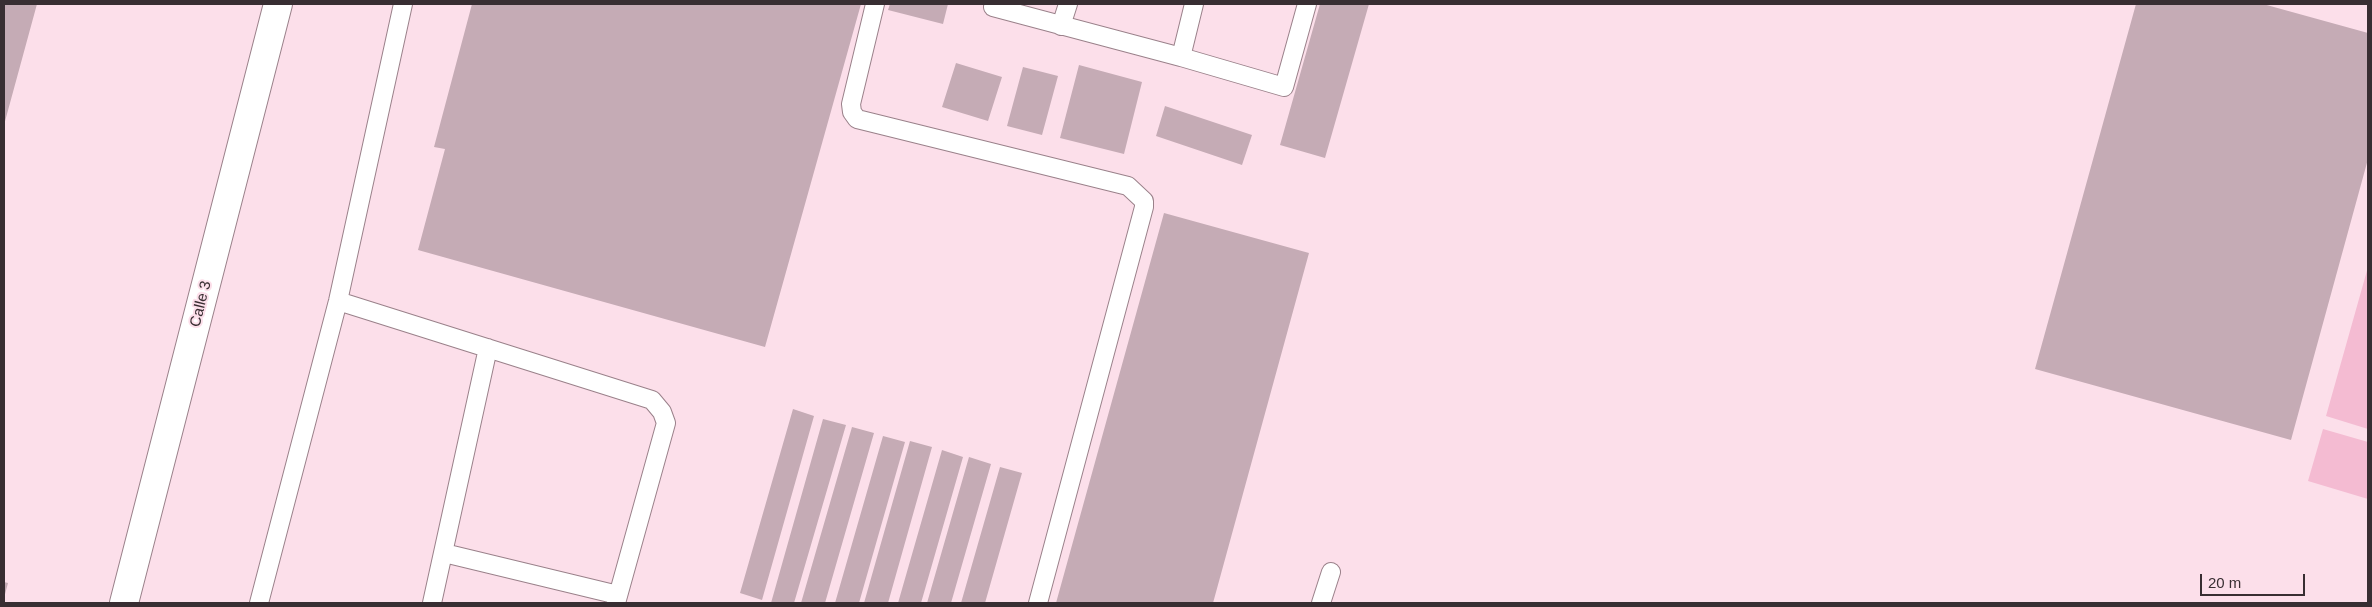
<!DOCTYPE html>
<style>
body{margin:0}
#map{position:relative;width:2372px;height:607px;overflow:hidden;background:#fcdfea;font-family:Helvetica,sans-serif}
canvas{display:block}
.frame{position:absolute;inset:0;border:5px solid #382e32;pointer-events:none}
.scale{position:absolute;left:2200px;top:574px;width:105px;height:22px;box-sizing:border-box;border:2px solid #382e32;border-top:0;padding-left:6px;font-size:15px;line-height:18px;white-space:nowrap;color:#382e32;-webkit-text-stroke:4px #fcdfea;paint-order:stroke}
</style>
<div id="map">
<canvas width="2372" height="607"></canvas>
<div class="frame"></div>
<div class="scale">20 m</div>
</div>
<script>
const context = document.querySelector('canvas').getContext('2d');
context.lineJoin = 'round';
function fill(path, color) {
  context.fillStyle = color;
  context.fill(path, 'evenodd');
}
function toPath(rows) {
  const path = new Path2D();
  for (const r of rows) {
    path.moveTo(r[0], r[1]);
    for (let i = 2; i < r.length; i += 2) path.lineTo(r[i], r[i + 1]);
  }
  return path;
}
function trace(path, color, width, dash) {
  context.strokeStyle = color;
  context.lineWidth = width;
  context.lineCap = dash ? 'butt' : 'round';
  context.setLineDash(dash || []);
  context.stroke(path);
}
function label(font, color, halo, rows, align = 'center') {
  context.font = font + ' Helvetica,sans-serif';
  context.lineWidth = 4;
  context.setLineDash([]);
  context.textBaseline = 'middle';
  context.strokeStyle = halo;
  context.fillStyle = color;
  for (const [text, x, y, turn = 0] of rows) {
    context.save();
    context.translate(x, y);
    context.rotate((+turn || 0) * Math.PI / 180);
    context.textAlign = isNaN(turn) ? turn : align;
    if (halo) context.strokeText(text, 0, 0);
    context.fillText(text, 0, 0);
    context.restore();
  }
}
fill(toPath([
 [2368,267,2368,429,2326,416],
 [2323,429,2368,442,2368,499,2308,481]
]), '#f4bbd2');
fill(toPath([
 [4,4,37,4,4,125],
 [472,4,861,4,765,347,418,250,445,149,434,147],
 [890,4,948,4,943,24,888,10],
 [1320,4,1369,4,1325,158,1280,145],
 [2136,4,2263,4,2368,33,2368,159,2291,440,2035,369],
 [956,63,1002,77,988,121,942,107],
 [1079,65,1142,82,1124,154,1060,138],
 [1023,67,1058,76,1042,135,1007,126],
 [1165,106,1252,135,1242,165,1156,136],
 [1164,213,1309,253,1213,603,1056,603],
 [793,409,814,416,762,600,740,593],
 [823,419,846,425,794,603,771,603],
 [852,427,874,433,825,603,801,603],
 [883,436,905,442,859,603,835,603],
 [910,441,932,447,888,603,864,603],
 [942,450,963,457,921,603,898,603],
 [969,457,991,464,951,603,927,603],
 [1000,467,1022,473,985,603,961,603],
 [4,582,8,583,4,598]
]), '#c5abb5');
const lane = toPath([
 [875,4,851,104,852,112,857,119,1128,186,1144,201,1144,207,1038,603],
 [994,4,993,7,1181,57,1194,4],
 [1061,26,1068,4],
 [1181,57,1284,87,1307,4],
 [338,301,652,400,662,412,666,423,616,603],
 [444,553,618,595],
 [259,603,338,301,403,4],
 [432,603,488,348],
 [1321,603,1331,572]
]);
const street = toPath([
 [124,603,278,4]
]);
trace(lane, '#9a818a', 20);
trace(street, '#9a818a', 30);
trace(lane, '#fff', 18);
trace(street, '#fff', 28);
label('15px', '#382e32', '#fcdfea', [
 ["Calle 3",201,304,-76]
]);
</script>
